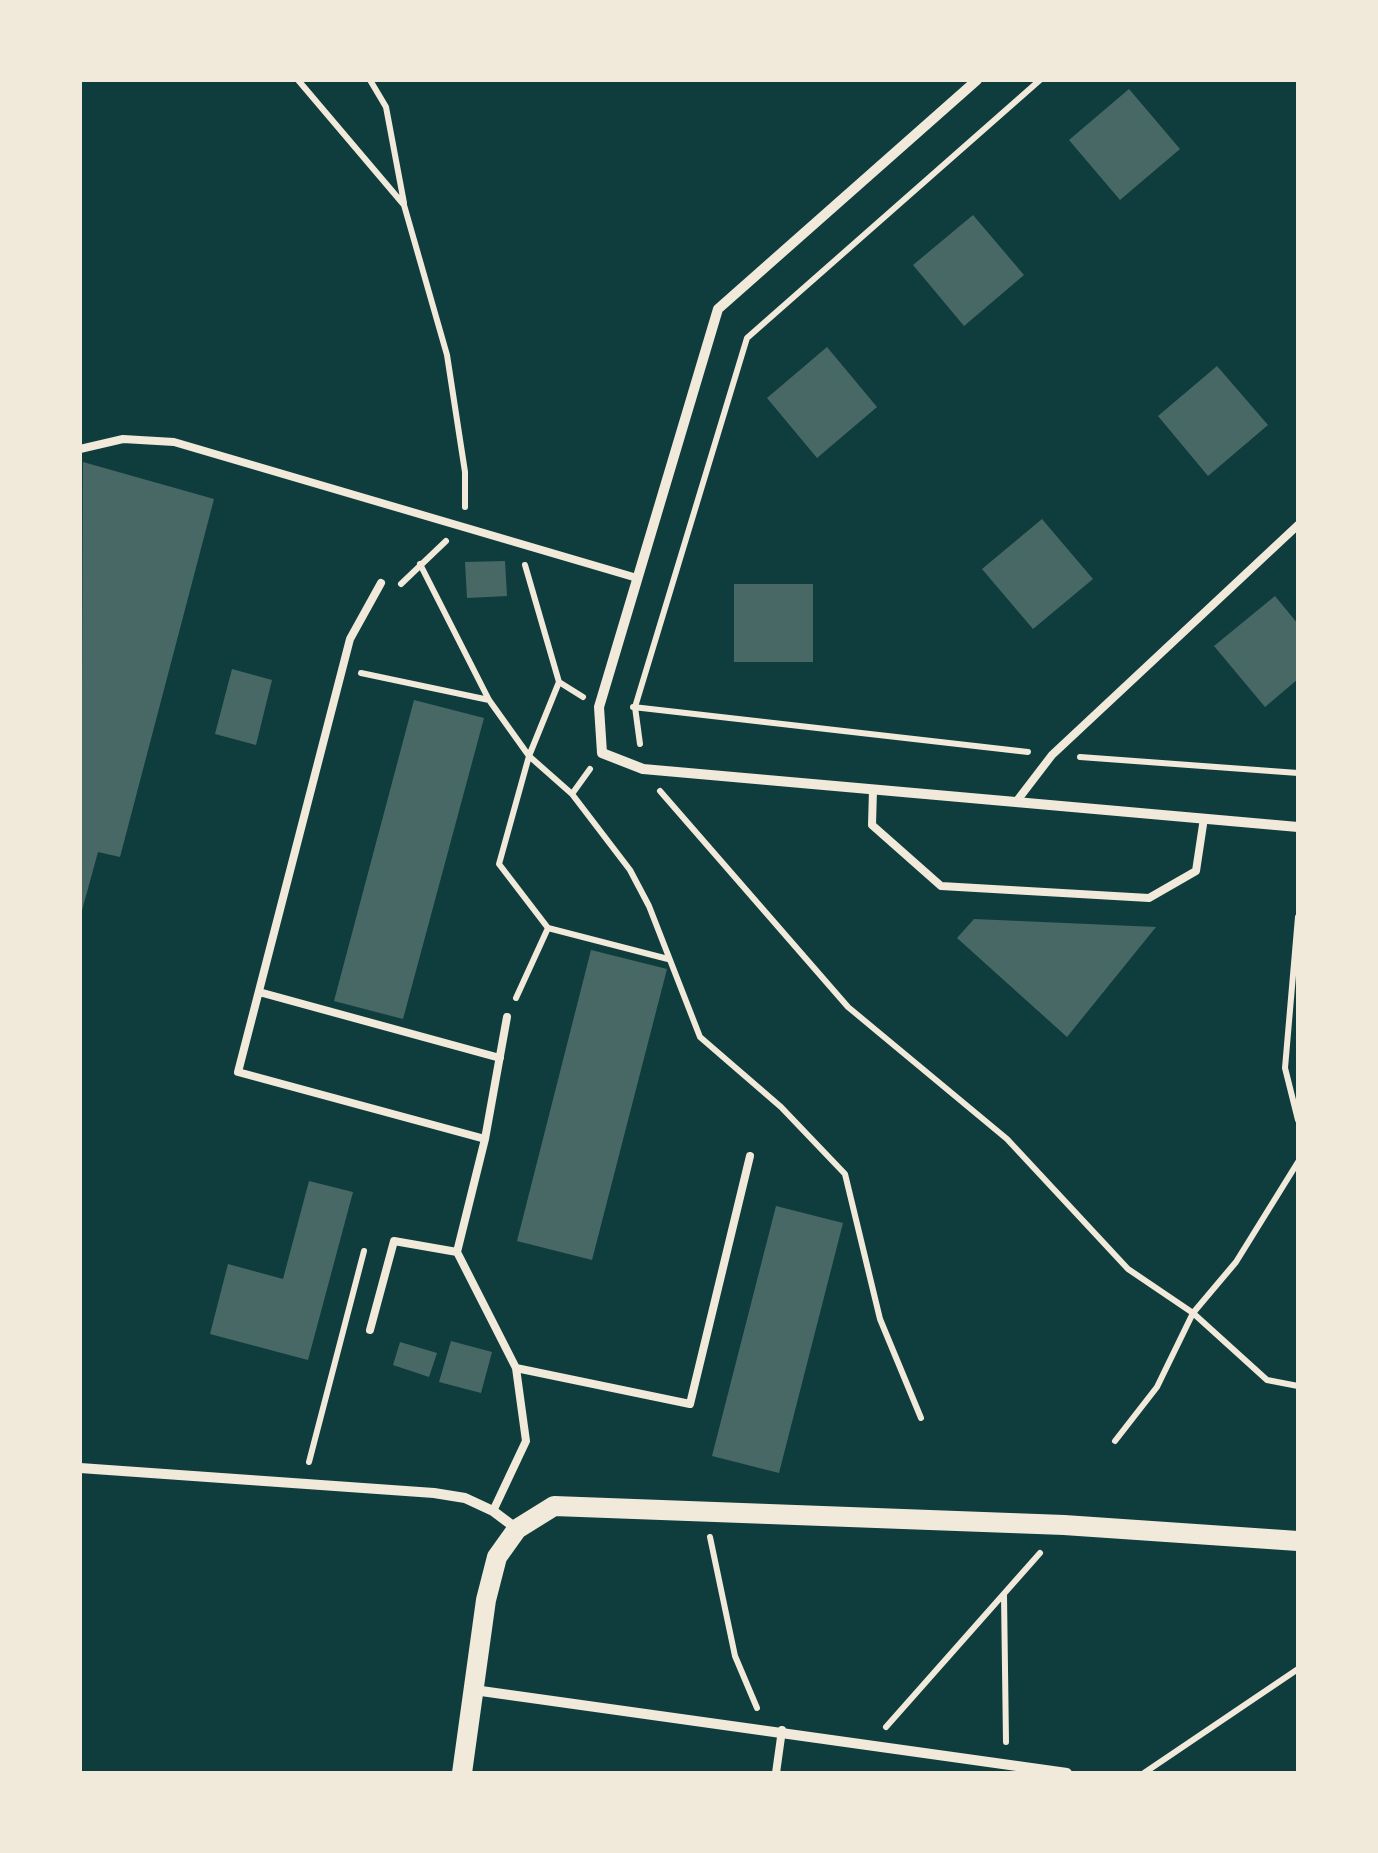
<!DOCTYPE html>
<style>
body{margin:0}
#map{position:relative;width:1378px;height:1853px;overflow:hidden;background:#0f3d3e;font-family:Lora,serif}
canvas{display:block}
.frame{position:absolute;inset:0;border:82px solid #f1e9da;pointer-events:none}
</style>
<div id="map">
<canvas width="1378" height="1853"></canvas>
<div class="frame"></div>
</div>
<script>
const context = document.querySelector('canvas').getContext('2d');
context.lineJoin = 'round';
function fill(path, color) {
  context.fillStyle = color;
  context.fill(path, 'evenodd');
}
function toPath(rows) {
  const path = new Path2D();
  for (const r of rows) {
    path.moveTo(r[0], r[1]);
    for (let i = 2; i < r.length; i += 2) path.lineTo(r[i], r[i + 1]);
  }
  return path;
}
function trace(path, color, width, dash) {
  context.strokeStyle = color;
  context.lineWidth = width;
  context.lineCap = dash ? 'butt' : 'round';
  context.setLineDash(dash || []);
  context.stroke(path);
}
fill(toPath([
 [1129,89,1180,149,1120,200,1069,140],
 [973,215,1024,275,964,326,913,265],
 [827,347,877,407,817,458,767,398],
 [1217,366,1268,425,1208,476,1158,416],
 [83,462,214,499,120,857,98,852,81,914],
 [1042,519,1093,579,1033,629,982,569],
 [505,561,507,596,467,598,465,562],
 [734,584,813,584,813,662,734,662],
 [1275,596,1298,624,1298,679,1265,707,1214,646],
 [232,669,272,680,256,745,215,734],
 [414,700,484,718,403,1019,334,1001],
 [974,919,1156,927,1067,1037,957,938],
 [591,950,667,969,592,1260,517,1241],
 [309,1181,353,1192,308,1360,210,1334,228,1264,283,1279],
 [776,1206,843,1223,779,1473,712,1456],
 [451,1341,492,1352,481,1393,439,1382],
 [400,1342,437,1353,429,1377,393,1365]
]), '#486865');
trace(toPath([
 [298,80,404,205,447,355,465,472,465,507],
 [370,80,386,107,404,203],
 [420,564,489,700,529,756,572,794],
 [525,565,559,682,529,756,499,864,548,928],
 [401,584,446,541],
 [361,673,489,700],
 [559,682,583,697],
 [633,707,1028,752],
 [640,744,635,707,747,338,1040,80],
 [1080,757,1298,773],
 [590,769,572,794,630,870,649,906,700,1037,781,1107,845,1174,880,1319,921,1418],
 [660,791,848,1007,1007,1139,1128,1269,1193,1313,1267,1380,1298,1386],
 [1298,917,1285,1068,1298,1120],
 [516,998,548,928,668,959],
 [1115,1441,1157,1387,1193,1313,1236,1262,1298,1162],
 [309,1462,364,1251],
 [710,1537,735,1656,757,1708],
 [1004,1595,1006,1742],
 [886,1727,1040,1553],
 [1144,1773,1298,1669]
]), '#f1e9da', 6);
trace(toPath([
 [80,449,123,439,174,442,637,578],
 [381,583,350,639,238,1072,485,1139],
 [873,790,872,825,941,886,1149,898,1196,871,1204,818],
 [1016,802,1052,755,1298,525],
 [259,992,500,1058],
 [370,1330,394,1241,457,1252],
 [516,1368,690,1404,750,1156],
 [493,1511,526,1441,516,1368,457,1252,485,1139,507,1017],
 [776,1773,782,1730]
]), '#f1e9da', 8);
trace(toPath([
 [977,80,718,309,599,707,602,753,643,769,1298,827],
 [80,1468,434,1493,465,1498,493,1511,517,1529],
 [474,1690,1067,1773]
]), '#f1e9da', 10);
trace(toPath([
 [462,1773,486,1600,497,1557,517,1529,554,1506,1064,1525,1298,1541]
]), '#f1e9da', 20);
</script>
